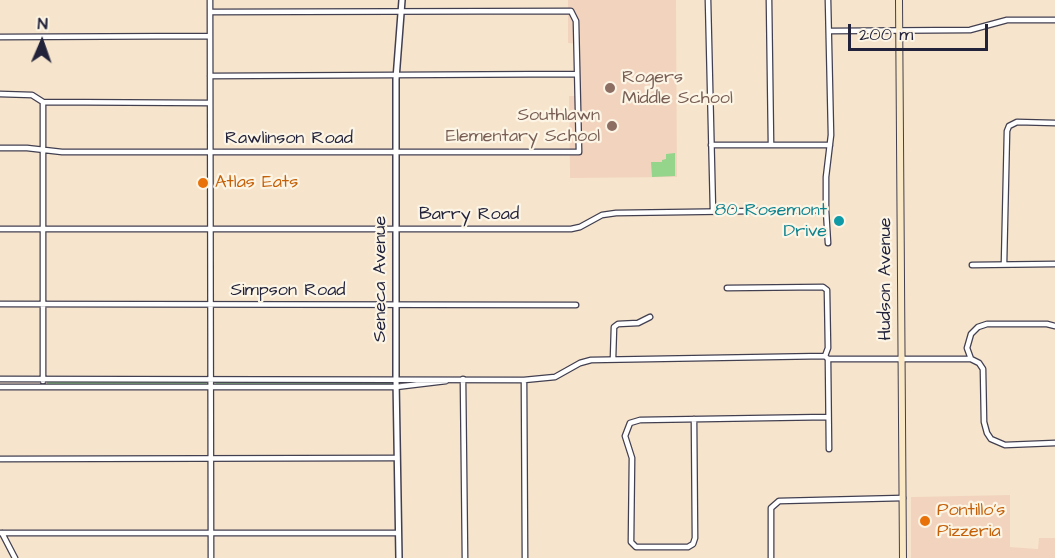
<!DOCTYPE html>
<style>
body{margin:0}
#map{position:relative;width:1055px;height:558px;overflow:hidden;background:#f6e5cc;font-family:"Architects Daughter",sans-serif}
canvas{display:block}
.north{position:absolute;left:12px;top:12px;width:60px;height:60px;-webkit-text-stroke:4px #fcf5e5;paint-order:stroke;rotate:2deg;font-size:16px;font-weight:700;line-height:24px;text-align:center;color:#22223b}
.north::after{content:'';display:block;margin:auto;width:21px;height:27px;background:#22223b;clip-path:polygon(50% 0,100% 100%,50% 72%,0 100%)}
.scale{position:absolute;left:848px;top:24px;width:140px;height:27px;box-sizing:border-box;border:3px solid #22223b;border-top:0;padding-left:8px;font-size:18px;line-height:21px;white-space:nowrap;color:#22223b;-webkit-text-stroke:4px #fcf5e5;paint-order:stroke}
</style>
<div id="map">
<canvas width="1055" height="558"></canvas>
<div class="north">N</div>
<div class="scale">200 m</div>
</div>
<script>
const context = document.querySelector('canvas').getContext('2d');
context.lineJoin = 'round';
function fill(path, color) {
  context.fillStyle = color;
  context.fill(path, 'evenodd');
}
function toPath(rows) {
  const path = new Path2D();
  for (const r of rows) {
    path.moveTo(r[0], r[1]);
    for (let i = 2; i < r.length; i += 2) path.lineTo(r[i], r[i + 1]);
  }
  return path;
}
function trace(path, color, width, dash) {
  context.strokeStyle = color;
  context.lineWidth = width;
  context.lineCap = dash ? 'butt' : 'round';
  context.setLineDash(dash || []);
  context.stroke(path);
}
function label(font, color, halo, rows, align = 'center') {
  context.font = font + ' "Architects Daughter",sans-serif';
  context.lineWidth = 4.5;
  context.setLineDash([]);
  context.textBaseline = 'middle';
  context.strokeStyle = halo;
  context.fillStyle = color;
  for (const [text, x, y, turn = 0] of rows) {
    context.save();
    context.translate(x, y);
    context.rotate((+turn || 0) * Math.PI / 180);
    context.textAlign = isNaN(turn) ? turn : align;
    if (halo) context.strokeText(text, 0, 0);
    context.fillText(text, 0, 0);
    context.restore();
  }
}
fill(toPath([
 [568,0,676,0,677,177,570,178,569,96,580,96,579,44,568,43],
 [1010,495,1010,547,1038,549,1039,538,1055,538,1055,558,911,558,911,497]
]), '#f2d4be');
fill(toPath([
 [675,153,675,176,652,177,651,162,662,162,662,160,666,159,666,154],
 [47,381,206,381,207,383,205,385,47,385],
 [215,381,391,381,393,384,216,385]
]), '#94d48b');
const minor = toPath([
 [210,0,211,558],
 [708,0,713,211],
 [769,0,771,144],
 [828,0,831,135,826,177,826,210,828,243],
 [830,31,970,30,1007,20,1055,20],
 [0,37,210,36],
 [210,76,576,74],
 [0,94,32,95,43,102,210,103],
 [43,102,43,381],
 [711,145,830,145],
 [0,148,27,148,62,152,579,152,576,21,571,11,210,12],
 [0,229,571,229,580,227,602,215,616,213,826,210],
 [1004,264,1007,131,1009,126,1017,122,1055,123],
 [972,265,1055,264],
 [727,288,823,287,827,290,828,348,825,356],
 [0,304,576,305],
 [1055,326,1047,324,987,324,978,327,971,334,967,348,971,359,979,363,983,369,984,422,987,433,991,439,1005,445,1055,443],
 [613,359,614,327,618,324,638,323,650,317],
 [828,359,829,449],
 [0,379,524,380,555,377,580,363,591,360,825,356,828,359,971,359],
 [463,379,465,558],
 [524,380,525,558],
 [0,387,396,387,446,381],
 [694,419,695,538,693,544,688,547,636,547,631,542,632,458,625,436,630,423,640,420,828,417],
 [0,459,397,458],
 [0,533,398,533],
 [2,533,15,558],
 [771,558,771,508,779,501,903,498]
]);
const tertiary = toPath([
 [399,558,396,379,396,79,402,0]
]);
const secondary = toPath([
 [899,0,903,558]
]);
trace(minor, '#423f51', 7);
trace(tertiary, '#423f51', 8);
trace(secondary, '#423f51', 8);
trace(minor, '#fff', 4.5);
trace(tertiary, '#fff', 5);
trace(secondary, '#fae7c3', 6);
for (const [x, y, r, color] of [
 [610,88,6,"#8d6e63"],
 [612,126,6,"#8d6e63"],
 [203,183,6,"#e8710a"],
 [839,221,6,"#0f9aa8"],
 [925,521,6,"#e8710a"]
]) {
  const dot = new Path2D();
  dot.arc(x, y, r, 0, 2 * Math.PI);
  context.fillStyle = color;
  context.fill(dot);
  trace(dot, '#fcf5e5', 2);
}
label('18px', '#785e54', '#fcf5e5', [
 ["Rogers",622,78],
 ["Middle School",622,99],
 ["Southlawn",600,116,"right"],
 ["Elementary School",600,137,"right"]
], 'left');
label('18px', '#22223b', '#fcf5e5', [
 ["Rawlinson Road",289,139],
 ["Barry Road",469,215],
 ["Seneca Avenue",381,279,-90],
 ["Hudson Avenue",886,279,-90],
 ["Simpson Road",288,291]
]);
label('18px', '#c56008', '#fcf5e5', [
 ["Atlas Eats",215,183],
 ["Pontillo's",937,511],
 ["Pizzeria",937,532]
], 'left');
label('18px', '#0d838f', '#fcf5e5', [
 ["80 Rosemont",827,211],
 ["Drive",827,232]
], 'right');
</script>
